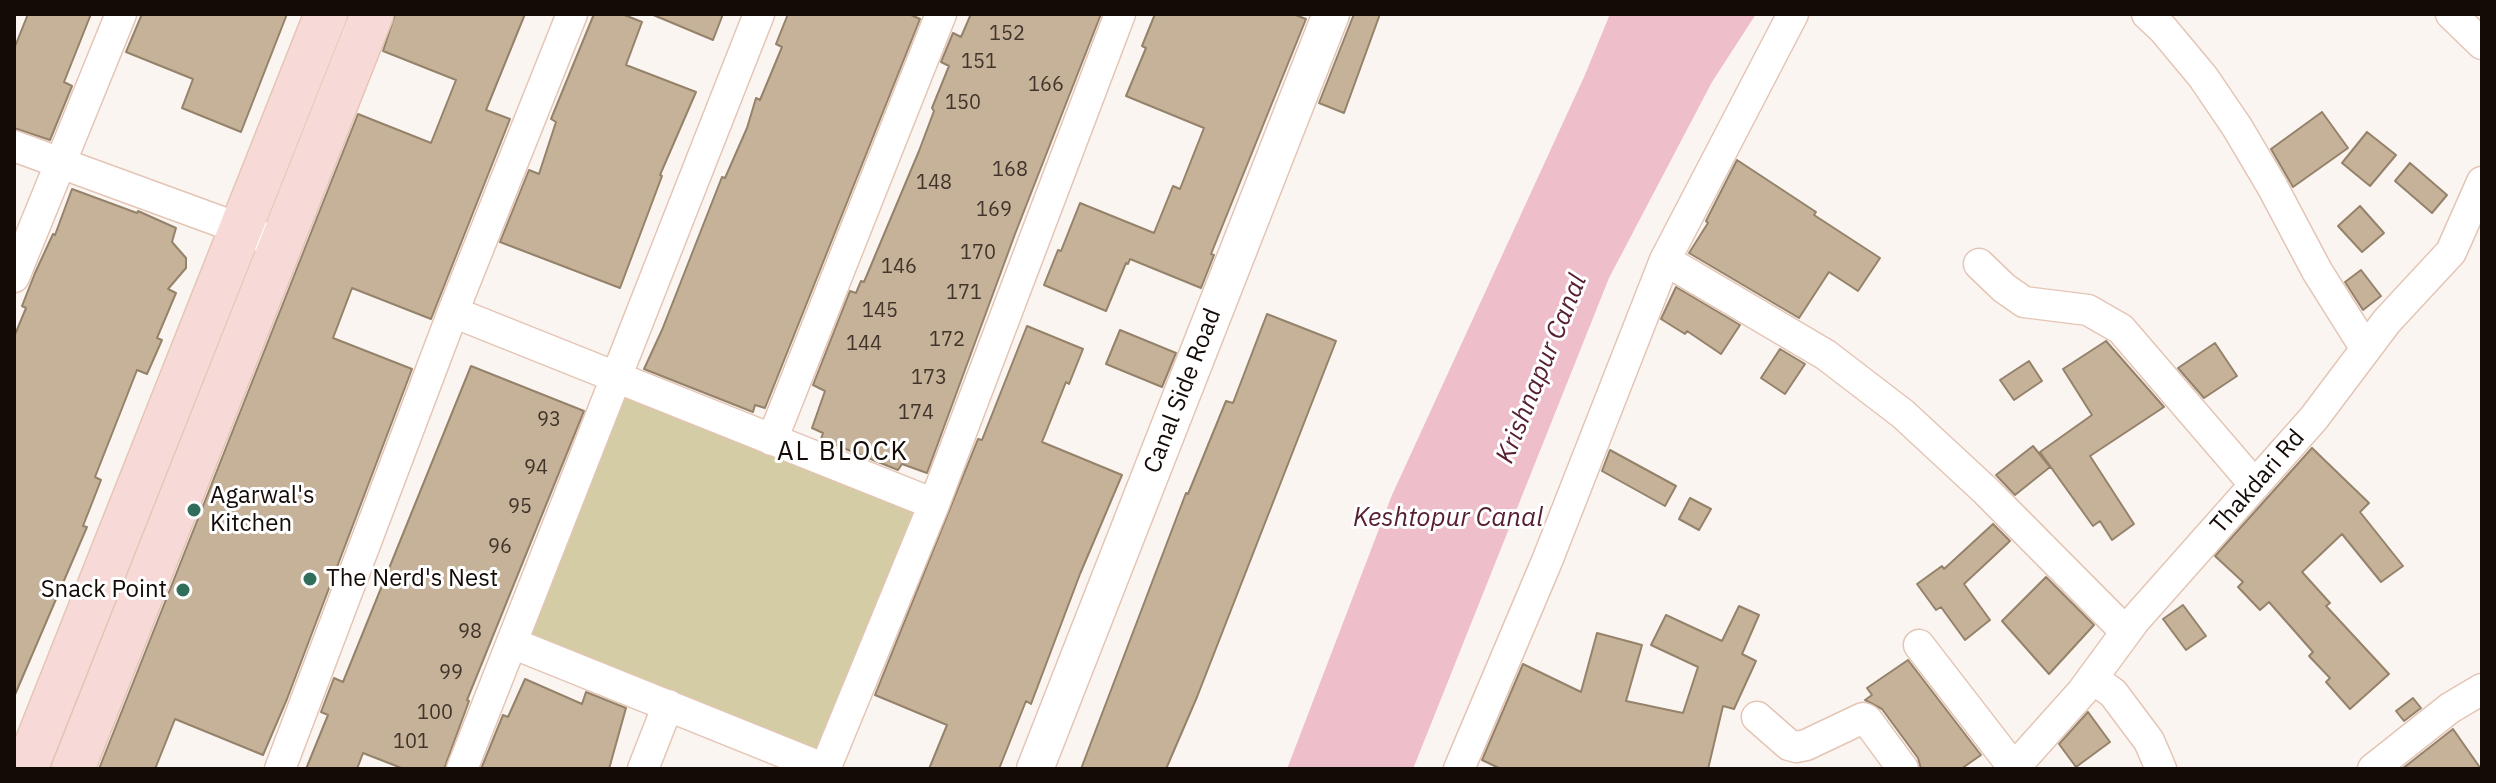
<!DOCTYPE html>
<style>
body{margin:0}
#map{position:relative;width:2496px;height:783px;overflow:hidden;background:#fbf5f1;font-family:"IBM Plex Sans",sans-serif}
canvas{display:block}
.frame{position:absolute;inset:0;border:16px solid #150b06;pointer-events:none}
</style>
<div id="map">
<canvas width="2496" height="783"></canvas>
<div class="frame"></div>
</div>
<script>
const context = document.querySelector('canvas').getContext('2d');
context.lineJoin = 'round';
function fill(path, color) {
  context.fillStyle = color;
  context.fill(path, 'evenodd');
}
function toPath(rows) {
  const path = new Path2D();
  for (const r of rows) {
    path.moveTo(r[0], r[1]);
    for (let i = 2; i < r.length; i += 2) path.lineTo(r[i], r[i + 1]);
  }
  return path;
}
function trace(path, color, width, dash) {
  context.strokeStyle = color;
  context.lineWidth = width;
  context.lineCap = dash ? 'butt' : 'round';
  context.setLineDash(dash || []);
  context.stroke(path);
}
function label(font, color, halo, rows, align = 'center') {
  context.font = font + ' "IBM Plex Sans",sans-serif';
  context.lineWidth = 6;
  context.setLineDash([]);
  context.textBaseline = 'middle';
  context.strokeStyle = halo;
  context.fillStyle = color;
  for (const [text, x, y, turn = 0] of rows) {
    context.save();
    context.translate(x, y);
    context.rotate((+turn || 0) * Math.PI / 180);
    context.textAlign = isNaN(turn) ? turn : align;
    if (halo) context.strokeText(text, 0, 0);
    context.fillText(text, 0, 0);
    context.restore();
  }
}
fill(toPath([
 [622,392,919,509,816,757,522,634]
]), '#d4cca4');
fill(toPath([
 [1610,14,1756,14,1712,82,1609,278,1413,769,1287,769,1392,495,1584,77]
]), '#eebeca');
const building = toPath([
 [28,14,91,14,64,82,72,86,50,140,14,128,14,49,28,14],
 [142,14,287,14,241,132,182,108,193,79,126,52,142,14],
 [395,14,525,14,486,110,510,119,431,319,352,288,333,338,412,369,287,699,263,755,175,719,155,769,99,769,358,114,431,143,456,80,383,51,395,14],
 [594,14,622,14,642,22,626,65,696,92,660,175,662,176,620,288,500,242,529,170,539,174,556,122,551,119,594,14],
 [651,14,723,14,713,40,651,14],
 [788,14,909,14,920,19,765,408,755,405,753,412,644,369,662,330,722,177,725,178,747,128,756,98,760,100,782,47,776,44,788,14],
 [971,14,1101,14,1015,234,927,473,902,464,898,470,821,439,823,433,812,428,825,391,813,385,850,291,856,293,861,281,864,282,919,151,934,111,932,108,949,66,941,62,953,33,961,37,971,14],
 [1155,14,1293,14,1306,19,1211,254,1214,255,1201,288,1130,259,1128,264,1126,263,1106,311,1044,285,1058,250,1061,251,1080,203,1154,233,1173,186,1180,189,1204,128,1126,96,1146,48,1142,46,1155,14],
 [1354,14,1380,14,1344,113,1319,103,1354,14],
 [2322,112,2348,148,2293,187,2271,149,2322,112],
 [2367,132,2396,155,2370,186,2342,163,2367,132],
 [1737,160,1816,212,1814,215,1880,258,1858,291,1829,272,1799,318,1689,253,1708,223,1706,221,1737,160],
 [2410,163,2447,195,2432,213,2395,181,2410,163],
 [72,189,137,213,138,211,176,228,172,242,186,258,186,268,168,289,176,293,157,338,162,340,147,374,137,370,95,477,101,480,83,526,87,527,14,697,14,337,26,308,22,306,35,273,53,234,55,235,72,189],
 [2360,206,2384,233,2362,252,2338,226,2360,206],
 [2361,270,2381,296,2363,310,2345,282,2361,270],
 [1676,287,1740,325,1721,354,1687,331,1685,334,1661,319,1676,287],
 [1267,314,1336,341,1197,697,1166,769,1081,769,1186,493,1188,494,1226,401,1233,403,1267,314],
 [1027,326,1083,349,1069,384,1066,382,1042,442,1122,475,1080,574,1031,704,1026,701,999,769,929,769,947,725,875,695,978,439,982,440,1027,326],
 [1120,330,1176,353,1162,387,1106,364,1120,330],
 [2106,341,2164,407,2090,456,2134,524,2112,540,2100,521,2093,526,2040,452,2092,415,2063,369,2106,341],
 [2215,343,2237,376,2204,398,2178,368,2215,343],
 [1780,349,1805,364,1785,394,1761,378,1780,349],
 [2029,361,2042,381,2014,400,2000,380,2029,361],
 [471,366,584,411,467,700,469,701,444,769,404,769,363,753,357,769,306,769,328,715,321,712,334,678,343,682,471,366],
 [2033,446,2050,467,2015,495,1996,475,2033,446],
 [2312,448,2369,503,2360,512,2403,566,2381,582,2342,534,2302,572,2330,603,2326,606,2389,674,2350,709,2326,682,2330,678,2309,656,2313,652,2269,602,2260,610,2238,587,2243,582,2215,556,2312,448],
 [1610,450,1676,486,1665,506,1602,471,1610,450],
 [1690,498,1711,509,1699,530,1679,519,1690,498],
 [1993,524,2010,541,1964,584,1990,620,1965,640,1941,607,1936,610,1917,584,1942,566,1944,569,1993,524],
 [2046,577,2094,625,2049,674,2002,621,2046,577],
 [2183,605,2206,636,2186,650,2163,619,2183,605],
 [1739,606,1759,615,1742,654,1756,661,1734,709,1723,706,1708,769,1501,769,1482,760,1523,664,1581,692,1597,633,1642,645,1626,701,1683,713,1698,667,1651,645,1666,615,1722,641,1739,606],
 [1908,660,1981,755,1961,769,1921,769,1918,758,1882,709,1865,700,1872,695,1867,688,1908,660],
 [525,679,582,704,586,692,626,708,609,769,481,769,503,715,508,717,525,679],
 [2413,698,2421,708,2404,721,2396,711,2413,698],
 [2088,712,2110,742,2076,767,2059,744,2088,712],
 [2453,729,2481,769,2402,769,2453,729]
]);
fill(building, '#c6b299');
trace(building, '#95826a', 2);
const minor = toPath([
 [2147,14,2163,29,2203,77,2237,127,2272,186,2317,271,2366,349],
 [2451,14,2482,44],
 [14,146,260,236],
 [1665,260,1826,355,1903,414,1986,491,2126,632],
 [1979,264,2004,288,2024,302,2088,310,2121,329,2255,485],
 [14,277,121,14],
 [453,312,934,504],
 [772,440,941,14],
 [512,643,825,769],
 [1919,645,2014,768],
 [2092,678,2113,693,2149,741,2161,769],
 [1757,717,1789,745,1796,747,1806,745,1863,718,1867,720,1903,769],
 [280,769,453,312,572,14],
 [462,769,759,14],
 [643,769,668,705],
 [825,769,934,504,1120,14],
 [1459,769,1547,561,1665,260,1793,14],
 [2013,769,2082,692,2135,620,2314,418,2387,321,2451,252,2482,182],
 [2373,769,2450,708,2482,689]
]);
const tertiary = toPath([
 [1035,769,1331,14]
]);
const secondary = toPath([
 [26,769,326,14],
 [73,769,372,14]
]);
trace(minor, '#e4c5b5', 33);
trace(tertiary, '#e4c5b5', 39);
trace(secondary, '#e4c5b5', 45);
trace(minor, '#fff', 30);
trace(tertiary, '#fff', 36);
trace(secondary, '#f7dad7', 42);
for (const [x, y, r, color] of [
 [194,510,8,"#2f6e5a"],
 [310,579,8,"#2f6e5a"],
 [183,590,8,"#2f6e5a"]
]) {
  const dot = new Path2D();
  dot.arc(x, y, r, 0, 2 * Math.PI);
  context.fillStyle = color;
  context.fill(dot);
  trace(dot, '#fff', 3);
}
label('20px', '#41352b', null, [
 ["152",1007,34],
 ["151",979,62],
 ["166",1046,85],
 ["150",963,103],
 ["168",1010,170],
 ["148",934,183],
 ["169",994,210],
 ["170",978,253],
 ["146",899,267],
 ["171",964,293],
 ["145",880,311],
 ["172",947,340],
 ["144",864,344],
 ["173",929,378],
 ["174",916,413],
 ["93",549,420],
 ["94",536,468],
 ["95",520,507],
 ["96",500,547],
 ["98",470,632],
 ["99",451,673],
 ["100",435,713],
 ["101",411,742]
]);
label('24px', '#150b06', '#fff', [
 ["Canal Side Road",1183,391,-69],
 ["Thakdari Rd",2258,482,-49]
]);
label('24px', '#150b06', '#fff', [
 ["Agarwal's",210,496],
 ["Kitchen",210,524],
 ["The Nerd's Nest",326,579],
 ["Snack Point",167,590,"right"]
], 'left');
label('italic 26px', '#561e31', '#fff', [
 ["Krishnapur Canal",1542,369,-68],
 ["Keshtopur Canal",1448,518]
]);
context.letterSpacing = '2px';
label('26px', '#150b06', '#fff', [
 ["AL BLOCK",843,452]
]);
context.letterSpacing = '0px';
</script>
